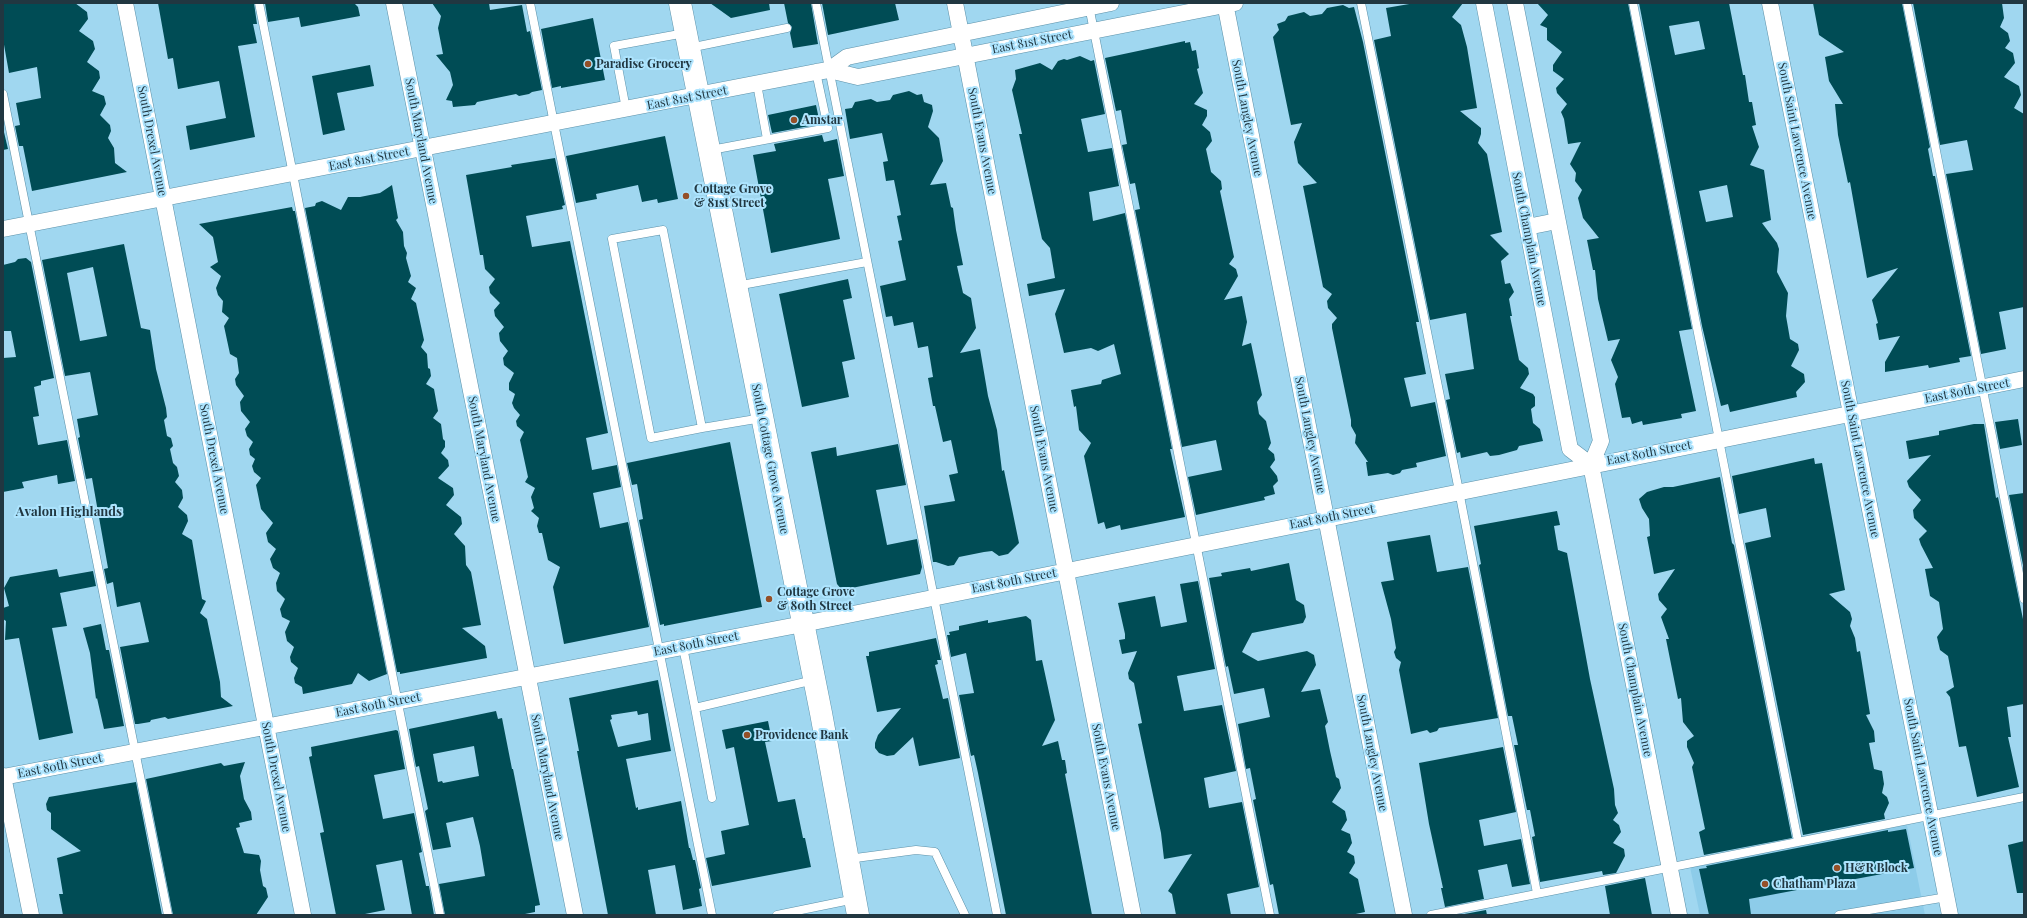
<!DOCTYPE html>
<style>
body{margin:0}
#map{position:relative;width:2027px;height:918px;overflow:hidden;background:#a0d7f0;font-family:"Playfair Display",serif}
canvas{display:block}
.frame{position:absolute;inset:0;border:4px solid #213741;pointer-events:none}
</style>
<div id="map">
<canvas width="2027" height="918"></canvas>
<div class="frame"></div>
</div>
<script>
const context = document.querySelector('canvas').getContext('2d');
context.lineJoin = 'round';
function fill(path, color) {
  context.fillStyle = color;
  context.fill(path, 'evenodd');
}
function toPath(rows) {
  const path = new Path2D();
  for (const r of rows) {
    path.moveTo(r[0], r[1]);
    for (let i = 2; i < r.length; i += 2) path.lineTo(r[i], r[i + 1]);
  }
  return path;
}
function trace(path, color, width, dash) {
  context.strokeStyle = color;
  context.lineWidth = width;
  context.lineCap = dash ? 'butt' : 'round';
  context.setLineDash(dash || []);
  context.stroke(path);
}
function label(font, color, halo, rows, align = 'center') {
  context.font = font + ' "Playfair Display",serif';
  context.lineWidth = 4;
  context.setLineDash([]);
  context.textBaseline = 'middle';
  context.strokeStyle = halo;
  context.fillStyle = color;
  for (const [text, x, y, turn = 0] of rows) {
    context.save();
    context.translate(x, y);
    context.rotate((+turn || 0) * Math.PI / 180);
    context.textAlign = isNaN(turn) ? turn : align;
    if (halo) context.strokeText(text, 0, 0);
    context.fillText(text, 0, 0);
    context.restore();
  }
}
fill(toPath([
 [1907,825,1925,915,1700,915,1690,867]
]), '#8dcce9');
fill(toPath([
 [3,3,75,3,87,12,88,19,79,31,93,41,95,49,87,62,99,71,100,78,92,91,104,96,106,104,100,115,110,125,111,131,108,138,114,148,115,163,127,172,32,191,23,146,19,146,15,126,20,125,16,103,41,98,37,67,9,73,3,39],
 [158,3,254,3,257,24,253,24,257,43,238,46,255,137,190,150,186,126,226,118,219,81,178,89,173,58,168,59],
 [265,3,354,3,358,7,360,16,301,27,299,17,268,22],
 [432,3,489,3,490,10,522,5,527,32,530,31,542,90,532,92,529,94,519,96,516,94,477,102,475,105,453,107,452,101,446,100,453,85,450,72,436,55,443,54,438,28,441,16],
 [710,3,769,3,770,10,731,18],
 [784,3,811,3,818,44,793,48,790,33,792,27,788,23],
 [822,3,895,3,899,20,828,35],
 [1415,3,1463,3,1452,17,1461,25,1467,47,1477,108,1460,111,1481,128,1481,134,1478,143,1487,154,1502,232,1490,235,1509,254,1501,261,1505,284,1510,283,1514,292,1509,299,1512,316,1510,316,1519,360,1528,368,1529,374,1520,388,1533,394,1535,397,1535,406,1531,409,1533,423,1540,429,1543,441,1519,446,1517,450,1499,455,1490,456,1487,452,1461,458,1460,452,1457,453,1446,400,1450,399,1445,374,1474,369,1466,313,1430,320,1374,40,1391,36,1386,8],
 [1537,3,1628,3,1692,329,1679,331,1696,411,1681,414,1682,418,1643,425,1642,421,1632,424,1630,417,1622,418,1615,384,1618,377,1611,360,1620,339,1608,341,1598,299,1595,270,1593,270,1587,240,1599,238,1583,218,1578,198,1582,190,1575,181,1576,173,1570,164,1581,142,1568,144,1564,119,1561,112,1567,104,1557,93,1556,88,1564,79,1553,71,1553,65,1562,52,1547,40,1547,28,1540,25,1548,15],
 [1639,3,1729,3,1743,75,1745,75,1749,102,1752,102,1756,125,1752,126,1759,147,1750,165,1764,170,1771,220,1762,223,1777,243,1779,249,1777,272,1788,293,1786,316,1790,339,1798,344,1799,350,1791,366,1804,374,1805,382,1796,392,1797,397,1730,412,1728,404,1721,406,1702,326],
 [1699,21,1705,49,1675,55,1669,26],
 [1727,185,1733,217,1706,222,1699,191],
 [1813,3,1902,3,1930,147,1928,149,1933,176,1935,176,1971,356,1959,358,1960,362,1929,368,1928,365,1885,372,1885,362,1900,336,1879,340,1876,324,1878,323,1872,300,1898,268,1867,278,1850,182,1848,183,1838,135,1835,104,1843,104,1829,81,1825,57,1844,52,1819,35],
 [1913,3,2002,3,2004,18,2000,27,2008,33,2010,41,2005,48,2013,53,2015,63,2004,77,2019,86,2021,95,2014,108,2024,114,2024,307,1999,312,2006,349,1981,354,1946,174,1973,170,1967,140,1940,145],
 [1343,5,1349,8,1354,7,1363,42,1419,322,1416,322,1426,374,1404,378,1411,407,1435,402,1446,456,1416,463,1417,467,1402,470,1400,473,1393,475,1388,473,1368,476,1366,462,1368,462,1355,443,1356,435,1351,426,1351,420,1332,328,1332,324,1337,318,1328,308,1327,301,1332,294,1323,287,1303,186,1317,183,1298,163,1294,142,1302,123,1291,125,1273,37,1279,30,1277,24,1285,21,1288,16,1304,12,1310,16,1322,14,1327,8],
 [593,18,605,80,561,88,561,86,552,88,541,29],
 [1185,41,1185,43,1190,42,1192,51,1196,50,1199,68,1197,69,1203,93,1194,104,1207,110,1207,116,1202,125,1210,132,1212,141,1206,149,1211,172,1221,181,1222,189,1220,191,1234,257,1229,264,1236,269,1238,276,1224,300,1242,296,1247,322,1242,346,1251,343,1262,395,1257,402,1259,414,1266,421,1271,443,1268,449,1274,454,1275,460,1270,467,1277,476,1278,481,1273,486,1275,494,1264,497,1265,500,1196,515,1188,477,1222,470,1216,440,1182,447,1135,210,1140,209,1135,183,1130,184,1122,145,1127,144,1121,110,1116,111,1105,58],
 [1080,56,1091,61,1094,60,1105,114,1081,119,1088,152,1112,148,1119,186,1089,192,1093,221,1125,213,1172,449,1170,449,1185,517,1121,530,1120,525,1106,529,1104,522,1098,524,1084,456,1091,443,1079,430,1076,406,1074,407,1071,390,1101,384,1102,380,1121,374,1114,344,1098,351,1091,348,1064,353,1055,314,1065,289,1029,296,1027,284,1055,278,1050,248,1042,239,1019,134,1022,134,1012,90,1016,79,1015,70,1040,63,1052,70,1058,61,1064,59,1067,60],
 [370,65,374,86,337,93,345,130,323,135,312,76],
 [909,91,917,95,922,94,924,102,932,105,933,111,928,127,939,138,943,161,930,185,946,183,951,207,953,208,956,230,963,265,957,266,963,293,971,298,976,328,960,353,980,349,988,396,997,430,1002,471,1004,470,1019,543,1008,554,999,556,992,551,984,552,959,557,954,565,948,566,936,562,933,562,924,506,955,501,949,475,958,473,951,440,943,442,935,406,933,406,928,378,933,377,928,346,918,348,913,322,894,326,892,316,886,317,880,286,906,280,898,241,902,240,897,216,901,215,894,180,886,181,883,162,888,161,882,133,850,139,845,109,852,108,855,102,871,99,877,102,890,100,893,95],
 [816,105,820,124,772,133,768,115],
 [3,128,8,149,3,150],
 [822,135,824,142,837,139,844,176,828,179,840,239,771,253,753,155,776,151,774,144],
 [665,136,678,199,658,203,657,199,642,202,638,185,596,194,597,199,576,203,566,156],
 [555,158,565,205,562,206,563,209,526,216,532,247,570,241,608,433,586,438,592,470,617,465,621,487,593,493,600,528,628,522,649,627,564,644,553,587,560,567,548,560,542,533,539,533,537,526,539,518,531,511,534,508,531,497,535,488,525,482,528,477,520,440,524,432,517,426,516,421,520,415,514,408,512,403,515,394,509,390,509,383,514,373,504,365,503,358,508,351,500,341,499,333,504,327,495,316,494,310,500,303,490,293,489,287,495,279,485,269,483,255,480,255,466,175,512,167,511,165],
 [392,185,398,218,396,220,403,232,404,246,407,253,406,258,411,276,408,282,416,288,411,299,416,303,424,340,421,347,427,354,428,368,430,369,431,376,426,384,434,389,438,411,433,418,441,424,443,439,445,441,445,447,441,453,448,460,449,466,438,478,453,488,454,495,446,505,461,517,462,524,454,534,465,546,466,565,471,572,481,625,462,628,485,646,487,658,400,674,400,672,397,672,305,208,315,206,316,203,322,201,341,210,348,197,360,197,380,193],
 [292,207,293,211,295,211,387,674,369,681,358,673,352,684,303,694,302,687,295,683,294,678,298,668,291,662,290,657,294,647,287,641,285,632,290,621,282,617,280,609,285,599,277,591,276,583,280,573,273,568,270,559,276,549,268,542,266,533,273,523,261,509,256,485,261,478,254,472,252,466,255,459,250,455,249,449,253,442,247,436,245,429,250,422,241,411,240,402,244,396,236,385,235,379,239,373,237,358,230,354,224,326,229,318,222,312,223,301,218,295,216,288,221,276,210,267,218,262,213,237,199,224],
 [124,244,141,328,150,330,156,369,166,408,167,417,164,420,167,436,171,438,173,446,170,449,173,463,177,467,179,476,175,482,182,490,183,498,178,507,187,515,188,521,182,534,192,540,202,599,206,601,200,613,207,619,220,682,221,697,233,706,168,719,165,717,151,720,150,722,138,724,135,724,120,647,149,642,140,602,117,607,113,582,107,584,104,569,108,568,92,478,86,479,78,438,80,437,77,419,98,415,90,372,65,376,42,260],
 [93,267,107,336,80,341,67,273],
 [26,258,31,262,54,378,41,381,41,385,34,387,39,416,33,417,38,445,67,440,75,481,58,484,57,475,22,482,24,488,3,492,3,358,16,357,11,331,3,331,3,265,15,262,18,259],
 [848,279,852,298,843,300,855,359,842,362,849,397,802,407,779,294],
 [2018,419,2022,445,2000,449,1995,422],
 [1974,424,1984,424,1996,498,1998,497,2024,624,2024,704,2007,707,2011,737,2008,737,2019,787,1977,797,1966,746,1959,747,1950,697,1946,692,1954,687,1948,656,1940,650,1937,637,1943,629,1939,602,1930,596,1925,569,1933,568,1921,545,1919,539,1927,531,1914,518,1913,510,1921,500,1909,487,1907,481,1931,455,1909,459,1906,441,1939,435,1939,431],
 [730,442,762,607,664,626,664,624,660,625,639,520,643,519,637,484,632,485,627,463],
 [898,444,906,485,876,490,887,545,917,539,922,567,920,574,842,590,837,584,811,452,836,447,837,456],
 [1814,458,1815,464,1822,463,1845,590,1829,594,1850,612,1852,619,1850,626,1855,638,1857,652,1860,651,1870,714,1866,715,1874,731,1875,742,1869,743,1874,769,1882,771,1884,784,1882,793,1887,797,1889,803,1884,814,1885,819,1803,835,1745,543,1771,537,1766,508,1739,514,1732,476],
 [1720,477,1732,543,1734,545,1792,838,1704,855,1699,832,1705,829,1692,767,1694,763,1687,747,1687,741,1694,736,1683,722,1681,698,1678,699,1666,639,1669,639,1661,617,1667,609,1659,600,1658,594,1675,569,1654,574,1647,537,1650,536,1649,519,1642,508,1639,499,1647,492,1664,487,1673,487],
 [2024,493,2024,570,2009,495],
 [1557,511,1560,525,1554,526,1558,550,1567,553,1590,679,1614,789,1615,805,1618,813,1613,820,1619,825,1621,832,1613,843,1624,849,1625,856,1616,873,1603,875,1602,871,1540,882,1532,837,1535,836,1530,810,1527,810,1514,745,1518,745,1512,716,1508,716,1479,565,1481,564,1474,526],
 [1430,535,1437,572,1468,567,1498,718,1439,728,1437,731,1430,733,1427,730,1411,734,1399,670,1401,662,1396,658,1394,652,1396,648,1391,619,1381,582,1394,580,1387,542],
 [1289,563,1296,600,1304,605,1306,617,1303,623,1252,633,1242,652,1258,661,1307,651,1314,655,1316,665,1301,692,1320,689,1328,722,1325,726,1330,751,1336,777,1339,779,1341,788,1332,802,1345,811,1347,820,1341,830,1350,834,1352,843,1347,852,1354,856,1355,863,1349,873,1358,879,1365,912,1351,915,1279,915,1273,884,1270,885,1253,800,1256,799,1250,768,1246,769,1238,724,1270,717,1264,688,1234,694,1228,666,1226,667,1209,578,1222,576,1221,573,1250,568,1251,571],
 [57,569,59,577,93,571,96,586,60,593,67,626,52,628,73,733,39,740,19,638,5,640,6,621,3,619,3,608,9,606,4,588,10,577],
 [1198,581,1215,669,1177,676,1184,711,1222,705,1236,771,1204,778,1209,808,1242,802,1259,887,1227,894,1231,915,1176,915,1172,894,1168,891,1192,854,1164,859,1161,833,1138,724,1142,723,1134,683,1129,679,1128,673,1137,651,1122,654,1119,640,1125,639,1125,634,1118,603,1155,596,1161,627,1187,622,1180,584],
 [1026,616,1031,620,1036,661,1042,660,1055,720,1042,746,1058,741,1062,760,1065,760,1067,773,1065,774,1092,915,1006,915,978,773,974,755,971,756,959,695,974,693,966,653,951,657,947,635,950,635,949,632,959,630,959,626,988,620,988,623],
 [101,624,106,650,109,650,124,726,104,729,97,698,96,699,90,653,83,628],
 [936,638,941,660,937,660,938,664,935,665,943,699,948,698,960,758,919,766,913,737,894,755,887,756,879,753,875,748,875,743,878,735,901,708,877,712,866,656,869,656,869,652],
 [658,680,671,751,626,759,636,808,638,807,638,810,681,801,689,848,690,848,693,860,695,860,701,888,699,889,702,906,683,910,675,865,648,870,656,915,608,915,581,773,577,751,579,751,569,698],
 [637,711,638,715,648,713,651,740,618,747,610,720,612,719,611,715],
 [496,711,498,719,502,718,512,769,513,769,540,905,535,906,535,912,520,915,445,915,439,884,485,876,480,846,473,817,446,823,451,847,433,850,425,811,428,809,419,766,416,767,409,729],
 [474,746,479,776,443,783,442,781,438,782,433,754],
 [768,721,772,741,765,742,778,802,795,799,803,838,805,838,811,867,712,886,706,858,725,854,721,831,749,825,734,747,726,749,722,730],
 [396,730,398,731,405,769,374,775,383,819,414,813,422,852,419,853,426,886,429,886,434,915,412,915,402,860,376,865,385,910,360,915,336,915,320,833,324,832,309,757,312,756,311,747],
 [1503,747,1516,812,1479,820,1484,846,1521,839,1530,884,1512,887,1507,864,1478,870,1484,899,1445,907,1441,888,1443,888,1429,824,1419,763],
 [245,762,240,776,244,799,251,812,252,820,239,823,240,827,236,828,244,853,259,855,261,861,260,870,263,886,266,888,268,897,256,915,173,915,146,779,221,763,224,766],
 [136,782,162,915,63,915,59,894,63,894,57,858,81,851,51,829,51,813,47,810,46,804,49,797],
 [1906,829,1914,868,1749,899,1751,915,1709,915,1699,869,1707,868,1706,866,1888,830,1888,832],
 [2024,841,2024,893,2017,893,2008,845],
 [1645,878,1652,915,1610,915,1605,886],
 [1486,910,1487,915,1459,915]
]), '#004c55');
const service = toPath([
 [259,3,440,915],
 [530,3,712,915],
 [816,3,997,915],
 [1361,3,1459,491,1537,893],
 [1633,3,1798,841],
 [1907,3,2024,599],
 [1089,6,1270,915],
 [689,48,787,28],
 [757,84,767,139],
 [3,94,168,915],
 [626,109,614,46,685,33],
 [711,150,828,128,816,72],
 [663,230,702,428,651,438,612,239,663,230],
 [736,286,867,262],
 [702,428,762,418],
 [683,647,695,708],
 [712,798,695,708,814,680],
 [848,859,916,850,935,852,965,915],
 [777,915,855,899],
 [1431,915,2024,797],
 [1839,915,1947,897]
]);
const minor = toPath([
 [125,3,303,915],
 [394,3,575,915],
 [955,3,1133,915],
 [1225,3,1404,915],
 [1484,3,1570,449,1591,465],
 [1515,3,1601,441,1591,465,1679,915],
 [1770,3,1950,915],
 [829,70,847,57,1111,3],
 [1527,227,1557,221],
 [3,229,816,72,829,70,858,77,1235,3],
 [3,776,31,915],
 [3,777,803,624,2024,379]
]);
const secondary = toPath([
 [680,3,821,713,858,915]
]);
trace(service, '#5c91a9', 9);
trace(minor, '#5c91a9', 17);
trace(secondary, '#5c91a9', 23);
trace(service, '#fff', 8);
trace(minor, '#fff', 16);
trace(secondary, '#fff', 22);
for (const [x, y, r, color] of [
 [588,64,4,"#954f27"],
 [794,120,4,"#954f27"],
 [686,196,4,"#954f27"],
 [769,599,4,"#954f27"],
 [747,735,4,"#954f27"],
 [1837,868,4,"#954f27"],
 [1765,884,4,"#954f27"]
]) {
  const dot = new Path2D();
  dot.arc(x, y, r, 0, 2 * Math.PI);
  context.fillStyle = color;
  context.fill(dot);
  trace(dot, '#ade4fe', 1.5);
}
label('12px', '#213741', '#ade4fe', [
 ["East 81st Street",1032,42,-11],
 ["East 81st Street",687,98,-11],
 ["South Langley Avenue",1247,118,79],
 ["South Drexel Avenue",152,141,79],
 ["South Maryland Avenue",421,141,79],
 ["South Evans Avenue",982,141,79],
 ["South Saint Lawrence Avenue",1797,141,79],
 ["East 81st Street",369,159,-11],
 ["South Champlain Avenue",1529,239,79],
 ["East 80th Street",1967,391,-11],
 ["South Langley Avenue",1310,435,79],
 ["East 80th Street",1649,453,-11],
 ["South Drexel Avenue",214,459,79],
 ["South Maryland Avenue",484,459,79],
 ["South Cottage Grove Avenue",770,459,79],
 ["South Evans Avenue",1044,459,79],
 ["South Saint Lawrence Avenue",1860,459,79],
 ["East 80th Street",1332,517,-11],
 ["East 80th Street",1014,581,-11],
 ["East 80th Street",696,644,-11],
 ["South Champlain Avenue",1635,690,79],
 ["East 80th Street",378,705,-11],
 ["South Langley Avenue",1372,753,79],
 ["East 80th Street",60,766,-11],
 ["South Drexel Avenue",276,777,79],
 ["South Maryland Avenue",547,777,79],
 ["South Evans Avenue",1106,777,79],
 ["South Saint Lawrence Avenue",1923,777,79]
]);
label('bold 12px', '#213741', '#ade4fe', [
 ["Paradise Grocery",596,64],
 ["Amstar",802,120],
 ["Cottage Grove",694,189],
 ["& 81st Street",694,203],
 ["Cottage Grove",777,592],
 ["& 80th Street",777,606],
 ["Providence Bank",755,735],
 ["H&R Block",1845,868],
 ["Chatham Plaza",1773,884]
], 'left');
label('bold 13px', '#213741', '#ade4fe', [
 ["Avalon Highlands",69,512]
]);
</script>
